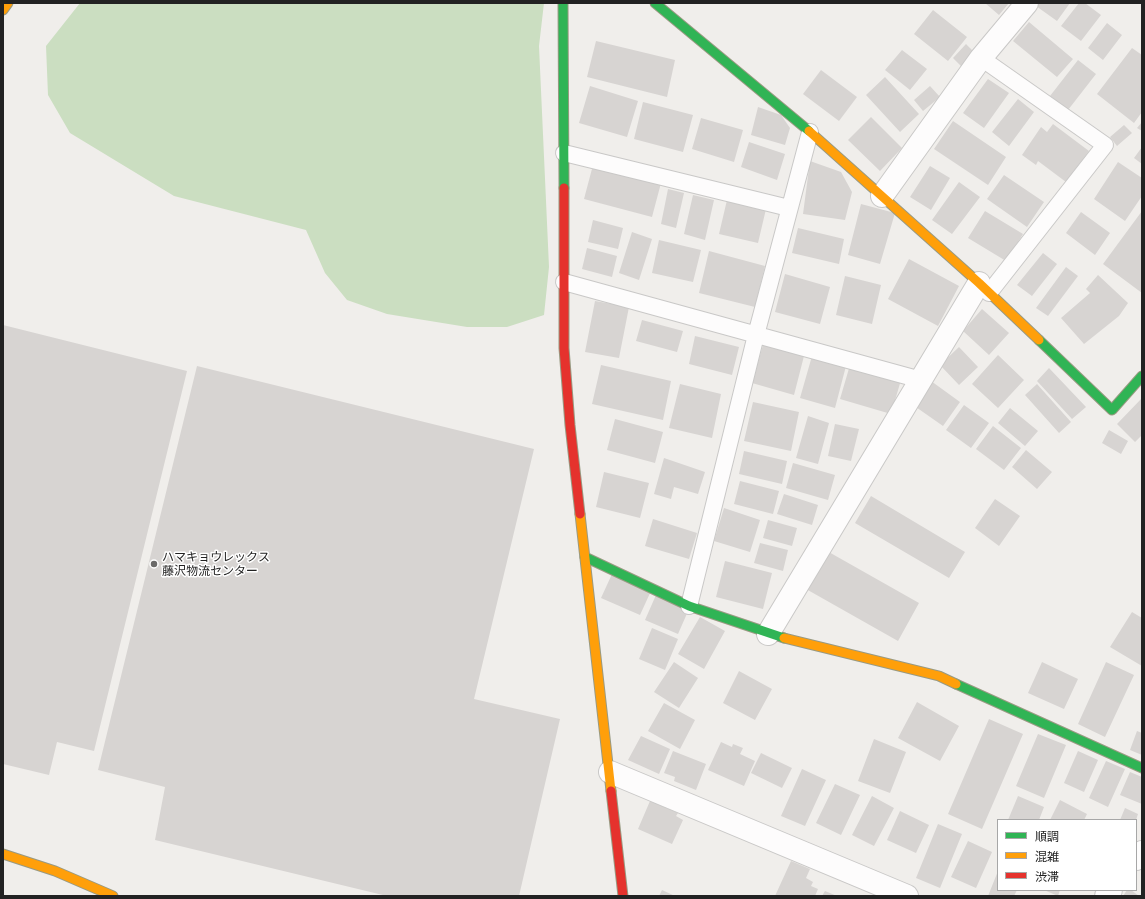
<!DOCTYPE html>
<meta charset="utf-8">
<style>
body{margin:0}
#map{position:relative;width:1145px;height:899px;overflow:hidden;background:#f0eeeb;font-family:Commissioner,"Noto Sans JP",sans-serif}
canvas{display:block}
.frame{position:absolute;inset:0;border:4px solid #222;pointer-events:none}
.legend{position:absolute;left:997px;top:819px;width:140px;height:72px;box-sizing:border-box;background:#fff;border:1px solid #a7a7a7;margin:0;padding:5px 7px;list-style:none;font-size:12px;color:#222}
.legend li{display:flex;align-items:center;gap:8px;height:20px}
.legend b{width:20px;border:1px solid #a7a7a7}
</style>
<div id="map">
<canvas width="1145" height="899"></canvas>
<div class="frame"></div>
<ul class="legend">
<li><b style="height:5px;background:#30b455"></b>順調</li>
<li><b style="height:5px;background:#ff9f0a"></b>混雑</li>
<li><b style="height:5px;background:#e5322d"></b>渋滞</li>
</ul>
</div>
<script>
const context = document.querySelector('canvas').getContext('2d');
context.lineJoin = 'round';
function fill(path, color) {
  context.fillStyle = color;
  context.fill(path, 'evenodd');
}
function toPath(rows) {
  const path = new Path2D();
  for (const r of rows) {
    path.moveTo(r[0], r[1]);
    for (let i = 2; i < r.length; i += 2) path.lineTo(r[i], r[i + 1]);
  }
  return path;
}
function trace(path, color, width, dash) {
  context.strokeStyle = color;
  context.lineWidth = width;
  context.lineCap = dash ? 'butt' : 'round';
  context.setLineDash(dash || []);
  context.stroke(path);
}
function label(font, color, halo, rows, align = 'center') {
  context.font = font + ' Commissioner,"Noto Sans JP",sans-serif';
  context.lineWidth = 3;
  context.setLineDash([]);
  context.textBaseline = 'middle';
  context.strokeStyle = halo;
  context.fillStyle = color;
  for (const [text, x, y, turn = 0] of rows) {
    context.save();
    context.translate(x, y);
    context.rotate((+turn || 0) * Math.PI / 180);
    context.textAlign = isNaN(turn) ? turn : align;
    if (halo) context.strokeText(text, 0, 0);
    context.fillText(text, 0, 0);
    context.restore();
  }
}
fill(toPath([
 [80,3,544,3,539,46,549,267,544,315,507,327,467,327,387,314,347,300,325,273,306,230,174,196,70,133,48,95,46,46]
]), '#cbdec1');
fill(toPath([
 [985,3,1009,3,999,15],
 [1038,3,1070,3,1057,21,1036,6],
 [1079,3,1085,3,1101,15,1081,41,1061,26],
 [933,10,967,37,948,61,914,34],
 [1029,22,1073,59,1057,77,1013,41],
 [1107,23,1122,35,1103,60,1088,48],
 [596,41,675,60,667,97,587,77],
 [966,44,975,53,962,67,953,58],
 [1132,48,1142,55,1142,112,1134,123,1097,94],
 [902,50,927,69,910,90,885,70],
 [1078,60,1096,74,1068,110,1050,96],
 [821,70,857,97,839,121,803,94],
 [885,77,919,114,900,132,866,95],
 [988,79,1009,93,984,128,963,113],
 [590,86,638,101,627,137,579,123],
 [930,86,940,97,923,111,914,100],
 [1018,99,1034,112,1009,146,992,132],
 [643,102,693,115,683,152,634,139],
 [758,107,781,115,790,128,785,145,751,135],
 [871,117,902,148,880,171,848,140],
 [701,118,743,130,734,162,692,149],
 [953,121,1006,157,988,185,934,149],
 [1142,122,1142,131,1137,128],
 [1053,124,1089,151,1066,182,1038,161,1036,165,1022,155,1041,127,1047,132],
 [1124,125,1132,133,1117,146,1110,137],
 [749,142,785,154,777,180,741,167],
 [1142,147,1142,164,1134,158],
 [810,161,841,172,852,192,845,220,803,214],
 [1118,162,1142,178,1142,196,1125,221,1094,199],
 [593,165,661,183,652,217,584,199],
 [930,166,950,178,931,210,910,197],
 [1004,175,1044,202,1027,227,987,199],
 [959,182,980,197,952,234,932,220],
 [668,189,684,193,676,228,661,224],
 [693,195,714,200,705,240,684,234],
 [727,200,766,209,758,243,719,234],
 [861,204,895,213,880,264,848,255],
 [985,211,1023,234,1006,261,968,238],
 [1142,211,1142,293,1103,264],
 [1081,212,1110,233,1095,255,1066,233],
 [593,220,623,228,618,249,588,242],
 [798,228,844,239,839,264,792,253],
 [632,232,652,239,639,280,619,273],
 [659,240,701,250,693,282,652,273],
 [587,248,617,256,612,277,582,269],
 [709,251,765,266,755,307,699,293],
 [1043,253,1057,264,1032,296,1017,285],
 [909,259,959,286,938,326,888,299],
 [1066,267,1078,276,1048,316,1036,308],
 [785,274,830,287,820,324,775,312],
 [1098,275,1128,303,1119,316,1084,344,1061,318,1090,293,1086,289],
 [845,276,881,285,872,324,836,315],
 [595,301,629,307,619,358,585,352],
 [982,309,1009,333,989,355,963,331],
 [642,320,683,331,677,352,636,341],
 [3,325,187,371,94,751,57,742,49,775,3,764],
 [695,336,739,347,732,375,689,364],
 [763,345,804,356,794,395,752,383],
 [959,347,978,367,959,385,940,365],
 [998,355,1024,380,998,408,972,384],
 [812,356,846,366,835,408,800,398],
 [601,365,671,381,663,420,592,404],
 [850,365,901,380,891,414,840,399],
 [197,366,534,449,474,699,560,719,519,896,387,896,155,840,165,787,98,770],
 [1049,368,1086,407,1072,419,1037,381],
 [931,381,960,402,943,426,913,405],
 [680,384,721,394,712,438,669,428],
 [1037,384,1071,422,1059,433,1025,395],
 [1142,398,1142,435,1135,442,1117,424],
 [753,402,799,412,791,451,744,441],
 [964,405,989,423,971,448,946,430],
 [1010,408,1038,431,1025,446,998,423],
 [808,416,829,423,818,464,796,458],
 [615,419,663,432,655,463,607,450],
 [835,424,859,429,851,461,828,456],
 [993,426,1021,448,1004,470,976,449],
 [1109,430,1128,441,1121,454,1102,443],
 [1026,450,1052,472,1037,489,1012,467],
 [744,451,787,461,782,484,739,474],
 [664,458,705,472,698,494,674,487,671,499,654,494],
 [793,463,835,475,828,500,786,488],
 [604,472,649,483,640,518,596,507],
 [740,481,779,491,773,514,734,504],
 [784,494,818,505,812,525,777,514],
 [871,496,965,552,949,578,855,523],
 [995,499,1020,516,999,546,975,528],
 [724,508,760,520,750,552,714,541],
 [653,519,697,533,689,559,645,546],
 [768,520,797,528,792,546,763,538],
 [760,543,788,550,783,571,754,563],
 [827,551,919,603,898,641,806,589],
 [725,561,772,573,763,609,716,597],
 [612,574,651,591,640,615,601,598],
 [656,595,689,609,678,634,645,620],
 [1132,612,1142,618,1142,666,1110,647],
 [700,617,725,631,704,669,678,654],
 [652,628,678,639,665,670,639,659],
 [674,662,698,678,679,708,654,692],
 [1042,662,1078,679,1064,709,1028,693],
 [1106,662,1134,675,1105,737,1078,724],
 [739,671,772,689,755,720,723,703],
 [917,702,959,726,940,761,898,738],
 [664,703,695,720,680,749,648,731],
 [989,719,1023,734,982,829,948,814],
 [1137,731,1142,733,1142,755,1130,750],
 [1038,734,1066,745,1044,798,1016,786],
 [641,736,670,749,659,774,628,760],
 [874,739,906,752,890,793,858,781],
 [721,742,732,747,733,744,743,748,740,754,755,761,744,786,708,770],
 [673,751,706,764,696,790,674,781,675,777,664,773],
 [1078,751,1098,760,1084,792,1064,783],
 [761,753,792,768,782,788,751,773],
 [1106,761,1125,769,1108,807,1089,798],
 [802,769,826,780,805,826,781,816],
 [1130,772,1142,777,1142,804,1120,795],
 [835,784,860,795,841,835,816,823],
 [872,796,894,808,874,846,852,835],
 [1018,796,1044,807,1039,820,1008,820],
 [1060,800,1087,814,1084,820,1050,820],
 [650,801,678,813,676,816,683,820,672,844,638,829],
 [1125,808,1138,814,1136,820,1120,820],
 [900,811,929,825,916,853,887,840],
 [938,824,962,834,940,888,916,878],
 [968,841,992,852,976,888,951,877],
 [791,861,810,869,806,878,813,882,811,886,818,889,815,896,775,896],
 [998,871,998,890,1017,890,1014,896,988,896],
 [662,890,675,896,659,896],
 [1044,890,1060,890,1058,896],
 [1127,890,1131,890,1139,896,1123,896],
 [825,891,837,896,822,896]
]), '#d7d4d2');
const lane = toPath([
 [981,58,1105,145,989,293],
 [564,153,789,208],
 [564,282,921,380],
 [689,606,756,335,810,132]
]);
const street = toPath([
 [882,196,981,58,1027,3],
 [768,634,979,283],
 [610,772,907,896],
 [1136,859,1142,852],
 [1106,896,1111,890]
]);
const fast = toPath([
 [563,3,564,188],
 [655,3,809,131],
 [1039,340,1112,410,1142,376],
 [585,557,689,606,784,638],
 [956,684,1142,768]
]);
const slow = toPath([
 [3,10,8,3],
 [809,131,979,283,1039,340],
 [580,514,611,791],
 [784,638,939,676,956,684],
 [3,854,55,871,113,896]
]);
const jam = toPath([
 [564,188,564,348,570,425,580,514],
 [611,791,623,896]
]);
trace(lane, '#c9c8c7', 18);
trace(street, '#c9c8c7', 24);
trace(fast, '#999a82', 11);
trace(slow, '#999a82', 11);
trace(jam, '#999a82', 11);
trace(lane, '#fdfcfc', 16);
trace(street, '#fdfcfc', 22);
trace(fast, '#30b455', 9);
trace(slow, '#ff9f0a', 9);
trace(jam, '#e5322d', 9);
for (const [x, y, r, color] of [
 [154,564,4,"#6a6968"]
]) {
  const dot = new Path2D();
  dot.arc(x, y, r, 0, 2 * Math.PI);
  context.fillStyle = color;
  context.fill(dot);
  trace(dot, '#fff', 1.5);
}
label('12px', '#222', '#fff', [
 ["ハマキョウレックス",162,557],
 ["藤沢物流センター",162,571]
], 'left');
</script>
